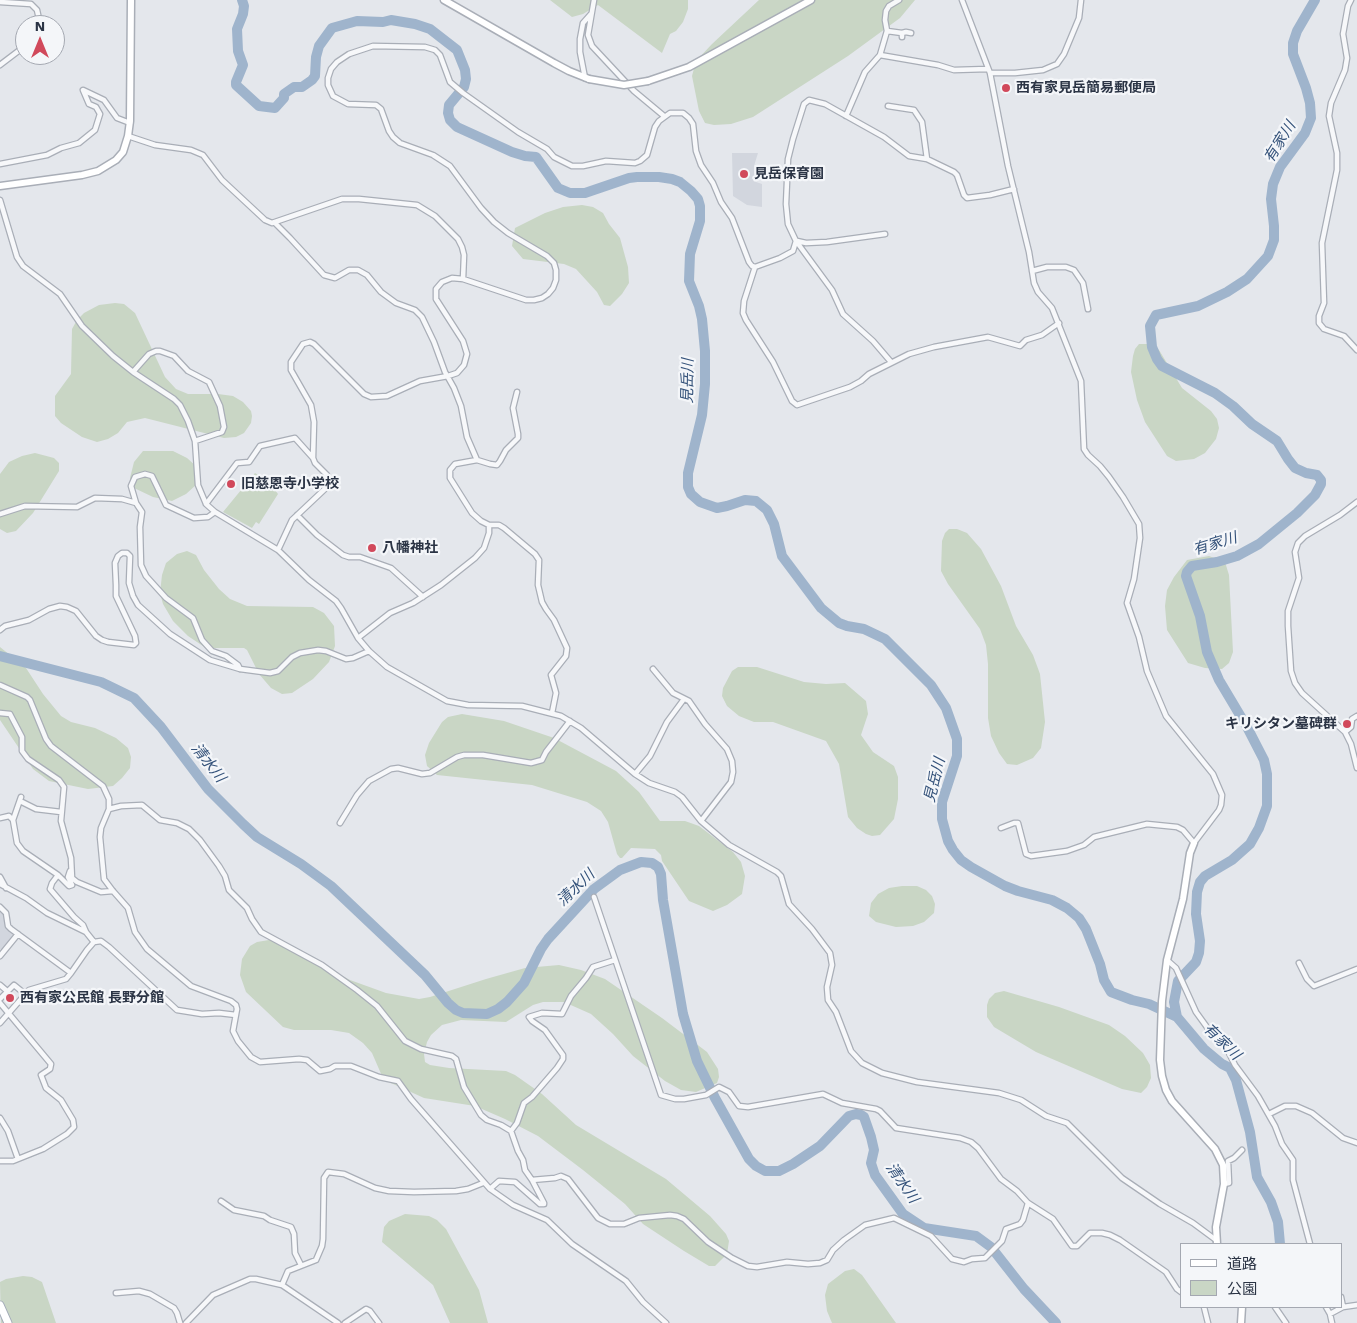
<!DOCTYPE html>
<meta charset="utf-8">
<style>
body{margin:0}
#map{position:relative;width:1357px;height:1323px;overflow:hidden;background:#e4e7ec;font-family:"Work Sans","Noto Sans JP",sans-serif}
canvas{display:block}
.legend{position:absolute;left:1180px;top:1243px;width:162px;height:65px;box-sizing:border-box;background:#f4f6f9;border:1px solid #a4a8b1;margin:0;padding:6px 9px;list-style:none;font-size:15px;color:#2b3445}
.legend li{display:flex;align-items:center;gap:10px;height:25px}
.legend b{width:25px;border:1px solid #a4a8b1}
.north{position:absolute;left:15px;top:15px;width:50px;height:50px;box-sizing:border-box;background:#f4f6f9;border:1px solid #a4a8b1;border-radius:50%;rotate:0deg;font-size:14px;font-weight:700;line-height:20px;text-align:center;color:#2b3445}
.north::after{content:'';display:block;margin:auto;width:18px;height:22px;background:#d1495b;clip-path:polygon(50% 0,100% 100%,50% 72%,0 100%)}
</style>
<div id="map">
<canvas width="1357" height="1323"></canvas>
<ul class="legend">
<li><b style="height:6px;background:#fff"></b>道路</li>
<li><b style="height:14px;background:#c9d6c5"></b>公園</li>
</ul>
<div class="north">N</div>
</div>
<script>
const context = document.querySelector('canvas').getContext('2d');
context.lineJoin = 'round';
function fill(path, color) {
  context.fillStyle = color;
  context.fill(path, 'evenodd');
}
function toPath(rows) {
  const path = new Path2D();
  for (const r of rows) {
    path.moveTo(r[0], r[1]);
    for (let i = 2; i < r.length; i += 2) path.lineTo(r[i], r[i + 1]);
  }
  return path;
}
function trace(path, color, width, dash) {
  context.strokeStyle = color;
  context.lineWidth = width;
  context.lineCap = dash ? 'butt' : 'round';
  context.setLineDash(dash || []);
  context.stroke(path);
}
function label(font, color, halo, rows, align = 'center') {
  context.font = font + ' "Work Sans","Noto Sans JP",sans-serif';
  context.lineWidth = 4.5;
  context.setLineDash([]);
  context.textBaseline = 'middle';
  context.strokeStyle = halo;
  context.fillStyle = color;
  for (const [text, x, y, turn = 0] of rows) {
    context.save();
    context.translate(x, y);
    context.rotate((+turn || 0) * Math.PI / 180);
    context.textAlign = isNaN(turn) ? turn : align;
    if (halo) context.strokeText(text, 0, 0);
    context.fillText(text, 0, 0);
    context.restore();
  }
}
fill(toPath([
 [732,153,758,153,754,166,756,182,762,184,762,207,747,205,733,196],
 [0,910,5,916,7,925,15,936,2,951,0,949]
]), '#d2d6de');
fill(toPath([
 [550,0,688,0,688,9,683,22,676,31,670,34,662,53,598,5,583,14,572,17],
 [759,0,915,0,900,18,848,56,753,117,731,124,714,125,705,123,699,111,692,76,696,61,712,44],
 [582,205,593,207,603,213,609,224,620,238,628,267,629,283,622,294,610,306,604,305,597,292,576,269,564,264,523,259,512,246,515,228,545,213,563,207],
 [115,303,124,304,135,313,165,377,176,389,188,394,218,394,233,396,243,402,251,411,252,416,251,423,244,433,236,437,224,438,145,418,127,422,118,433,108,439,97,442,82,437,61,423,55,416,55,396,71,374,72,329,77,320,84,313,99,305],
 [1139,344,1152,344,1159,350,1182,388,1211,411,1217,419,1219,428,1216,439,1205,453,1194,459,1176,461,1167,456,1145,422,1137,400,1131,372,1133,356,1135,349],
 [143,451,173,451,187,458,197,467,196,485,186,494,172,501,153,497,132,487,130,478,134,462],
 [35,453,54,458,59,463,59,471,33,513,16,531,7,533,0,529,0,474,9,462,22,456],
 [255,473,269,482,278,494,259,524,256,522,252,528,223,512],
 [949,529,957,529,967,533,981,549,1001,586,1016,626,1033,655,1040,674,1045,722,1041,748,1033,758,1017,765,1007,764,999,753,991,736,988,718,988,664,986,645,980,629,948,584,941,571,942,541,945,533],
 [187,551,196,555,204,570,219,589,230,599,247,606,313,607,324,613,334,626,335,646,329,662,313,679,292,693,282,694,271,688,259,674,247,650,244,648,206,648,188,636,173,621,163,604,160,593,162,575,166,563,177,554],
 [1209,556,1225,562,1229,575,1233,652,1229,663,1222,669,1205,668,1188,663,1167,630,1165,606,1167,590,1174,577,1187,560],
 [0,647,26,668,43,694,61,716,71,722,95,728,116,738,128,748,131,757,130,768,122,778,113,786,88,789,49,781,33,769,0,720],
 [738,667,757,667,804,682,826,684,845,683,866,701,868,714,861,735,873,752,894,766,898,777,898,799,894,819,880,835,872,836,866,834,857,828,848,817,839,764,826,741,773,722,754,722,739,716,727,706,722,696,723,688,732,671],
 [462,714,504,721,554,738,616,771,639,792,660,821,685,821,699,826,733,852,741,862,745,876,742,894,727,905,713,911,689,901,662,861,661,855,655,849,631,848,622,858,620,858,617,854,608,822,601,811,587,802,532,785,437,775,427,766,425,755,429,743,442,722,448,717],
 [902,886,917,886,926,890,932,896,935,904,934,913,924,922,913,926,896,927,876,922,869,916,871,903,878,894,889,888],
 [269,940,279,940,309,958,350,980,386,993,419,999,430,997,486,979,525,968,559,965,581,970,605,979,662,1018,707,1052,718,1069,719,1077,717,1083,696,1092,681,1090,665,1081,633,1056,613,1034,591,1014,564,1002,543,1002,533,1005,506,1022,461,1020,442,1025,431,1035,427,1042,424,1054,425,1062,430,1065,449,1068,506,1071,515,1075,542,1094,576,1125,666,1179,710,1216,726,1234,729,1241,727,1254,715,1266,709,1266,684,1251,643,1224,625,1204,583,1170,538,1136,505,1119,475,1106,424,1098,391,1083,382,1076,372,1053,363,1043,349,1033,331,1030,294,1030,283,1027,246,992,240,975,242,959,250,946,257,942],
 [1004,991,1059,1007,1109,1025,1125,1036,1143,1053,1150,1065,1151,1078,1147,1087,1141,1093,1122,1089,1036,1052,994,1027,987,1017,987,1005,989,999,995,993],
 [405,1214,429,1216,437,1220,446,1229,479,1290,488,1323,450,1323,433,1285,382,1242,384,1227,389,1221],
 [854,1269,862,1275,896,1323,832,1323,827,1311,825,1295,828,1284,845,1271],
 [23,1276,32,1277,42,1282,56,1323,1,1323,0,1282,6,1279]
]), '#c9d6c5');
trace(toPath([
 [242,0,244,6,243,14,237,29,238,51,243,65,236,82,236,85,259,106,275,108,284,98,284,94,294,87,302,87,312,80,315,76,316,57,319,46,332,28,357,21,383,22,391,20,415,24,430,29,457,50,465,70,466,79,464,87,449,105,448,113,450,120,457,127,512,152,525,156,536,157,558,188,570,193,585,193,629,178,637,177,659,177,672,179,680,182,691,191,698,199,700,206,700,221,690,254,689,281,699,306,702,319,705,351,705,384,702,415,688,473,688,487,691,494,700,502,717,508,727,506,745,500,756,501,767,510,774,524,782,556,821,608,839,623,847,626,864,629,885,639,931,685,946,708,957,739,957,756,942,802,942,819,948,841,953,850,961,860,971,867,1005,886,1018,891,1052,900,1067,908,1079,918,1086,929,1100,964,1104,980,1111,992,1132,1000,1149,1004,1177,1017],
 [0,656,101,682,134,698,161,727,208,789,243,824,257,837,301,864,331,886,425,975,448,1003,456,1010,463,1013,487,1014,498,1009,507,1002,524,983,541,949,548,939,594,889,620,870,641,862,652,863,658,867,661,874,663,900,683,1014,697,1061,715,1098,749,1159,756,1166,765,1171,779,1171,793,1164,820,1146,849,1116,856,1114,861,1115,864,1117,871,1137,874,1150,871,1163,875,1175,903,1214,924,1228,976,1236,991,1247,1024,1289,1056,1323],
 [1280,1244,1278,1222,1271,1202,1257,1177,1250,1132,1236,1080,1230,1068,1222,1064,1204,1049,1177,1017,1174,1002,1178,981,1196,962,1199,953,1200,941,1196,914,1197,892,1200,882,1205,876,1232,860,1250,844,1259,828,1267,806,1267,774,1264,760,1247,727,1219,680,1207,652,1200,616,1186,576,1187,572,1192,566,1217,562,1237,556,1259,544,1297,513,1315,495,1321,484,1321,480,1317,475,1306,473,1295,468,1288,459,1277,441,1252,424,1233,406,1215,393,1162,366,1157,359,1152,347,1150,326,1156,315,1198,306,1227,292,1247,279,1268,256,1274,240,1274,226,1271,199,1273,184,1280,167,1305,133,1311,118,1310,103,1306,88,1293,54,1293,43,1297,31,1315,0]
]), '#9fb4cc', 10);
const street = toPath([
 [594,0,588,35,592,46,634,91,664,116],
 [962,0,990,73,1008,166,1029,252,1034,283,1038,292,1052,308,1081,381,1084,449,1088,455,1100,466,1109,477,1123,497,1139,524,1140,538,1134,579,1127,603,1139,637,1147,671,1166,716,1213,774,1222,795,1221,805,1219,810,1194,843,1183,830,1177,827,1147,824,1094,837,1084,845,1067,851,1031,856,1026,854,1018,823,1014,823,1001,828],
 [1351,0,1348,6,1343,34,1347,58,1345,70,1331,103,1329,116,1337,153,1337,170,1322,243,1324,303,1319,316,1319,323,1324,329,1344,336,1357,350],
 [0,2,31,4,37,10,39,19,38,25],
 [887,31,902,33,902,37],
 [902,33,906,32,911,33],
 [880,55,887,31,885,20,886,11,889,6,899,0],
 [0,65,25,46],
 [990,73,1015,73,1043,70,1057,64,1064,54,1079,18,1081,0],
 [585,78,580,52,580,39,583,23,591,14],
 [888,106,914,110,922,122,927,159],
 [846,116,865,72,880,55,938,65,954,70,988,69],
 [128,136,155,145,191,150,203,155,222,180,265,220,272,223,342,199,359,199,417,205,435,216,458,239,462,247,464,255,463,279],
 [0,164,47,155,61,148,79,143,95,130,100,114,96,107,89,104,83,90,104,100,117,118,130,123],
 [0,200,17,257,23,266,60,294,82,326,113,356,133,372,174,399,180,405,188,421,195,441,198,485,206,504,215,512,278,550,309,580,336,601,341,608,358,638,369,651,387,667,447,701,468,705,522,706,561,716,581,728,635,774,649,783,675,792,682,797,701,821,729,845,777,872,781,876,789,904,812,929,830,953,832,965,827,987,828,1000,836,1012,851,1051,862,1063,882,1073,917,1082,999,1093,1021,1100,1046,1116,1067,1123,1122,1178,1160,1204,1193,1223,1216,1240],
 [275,223,290,238,324,275,335,278,349,270,358,270,367,275,381,292,396,303,415,310,422,317,434,342,445,372,454,388,461,406,467,437,477,460,455,464,450,470,450,478,472,513,481,521,489,525,499,525,504,528,535,554,539,560,538,585,542,602,546,609,554,620,567,648,566,656,551,675,556,693,552,713],
 [797,241,806,243,827,242,885,234],
 [755,267,744,301,743,313,746,320,773,362,792,401,797,405,850,387,861,381,869,374,909,354,934,347,988,337,1020,346,1026,340,1042,335,1059,323],
 [755,267,780,258,793,251,796,241],
 [1032,271,1047,267,1066,267,1074,270,1083,283,1088,309],
 [891,362,873,341,843,314,832,290,796,241,788,224,786,204,788,159,793,139,804,104,809,100,825,104,884,137,909,156,927,159,954,172,957,175,964,195,967,198,990,195,1014,189],
 [133,372,149,354,156,351,160,351,174,356,188,371,209,382,220,406,224,427,222,432,195,441],
 [477,460,490,464,497,465,500,461,506,450,518,438,518,434,513,408,517,392],
 [1357,502,1340,515,1305,536,1298,543,1295,552,1299,578,1288,611,1288,626,1291,671,1295,683,1302,693,1345,732,1351,744,1357,768],
 [136,503,131,486,135,477,145,474,152,476,166,505,194,518,208,517,215,512],
 [206,504,237,463,249,462,260,446,295,438,313,458],
 [0,514,25,506,77,507,95,498,122,499,136,503,142,512,140,527,141,565,146,576,166,598,193,618,202,640,212,651,226,656,238,665,240,669],
 [297,515,317,535,343,555,349,557,360,557,391,568,423,597],
 [278,550,292,520,327,487,328,483,327,475,315,463,313,458,314,422,311,405,291,370,291,362,303,344,310,342,314,344,364,394,371,397,387,396,420,381,448,376,457,373,464,365,467,354,463,341,436,299,436,289,442,282,452,278,463,279,526,300,534,300,542,298,548,294,553,288,556,280,556,270,554,263,547,256,508,233,494,222,481,208,450,166,433,155,400,143,393,137,389,131,381,109,376,105,348,104,333,96,328,85,328,78,331,69,337,62,349,54,373,46,425,47,435,50,440,55,450,82,463,93,518,132,547,149,554,157,572,166,583,166,606,161,635,163,640,161,647,155,655,127,659,121,670,113,683,113,689,118,693,124,696,151,701,165,713,183,721,202,732,218,749,262,752,266,755,267],
 [0,630,5,626,29,620,49,609,60,606,67,607,76,611,96,636,102,640,108,642,134,645,136,643,135,636,116,596,116,585,115,563,118,556,122,553,127,553,130,556,129,583,133,596,138,605,170,634,210,660,240,669,270,673,278,671,292,657,300,653,318,650,326,651,346,659,353,658,369,651],
 [358,638,390,613,413,603,441,585,475,558,484,548,489,533,489,525],
 [653,669,673,693,689,701,705,724,727,749,732,761,733,772,731,782,701,821],
 [0,685,27,697,30,700,46,739,51,746,103,786,109,799,109,809,101,828,100,837,104,879,113,891,128,908,135,932,147,949,191,986,231,1001,236,1005,237,1009,233,1031,238,1041,251,1057,260,1062,299,1059,307,1060,320,1071,330,1069,335,1066,351,1066,379,1077,398,1081,411,1099,490,1189,513,1205,547,1220,572,1244,626,1281,643,1302,666,1323],
 [0,713,10,714,22,737,22,751,28,759,59,780,64,787,61,821,71,858,72,878,77,882,101,892,113,891],
 [1345,732,1351,727,1352,719,1357,716],
 [635,774,650,756,667,722,684,699],
 [21,797,13,820,17,843,23,851,58,875,69,886,72,885,68,877,70,871],
 [20,801,36,809,61,812],
 [109,809,121,806,142,805,160,820,177,823,189,829,200,840,219,866,225,876,229,890,247,908,252,919,261,932,322,965,357,990,377,1006,405,1041,421,1049,452,1056,456,1059,464,1087,481,1115,487,1120,501,1125,511,1131,518,1151,523,1160,525,1170,532,1180,544,1203,544,1204,540,1204,515,1182,499,1181,490,1189],
 [0,818,9,816,13,820],
 [340,823,357,795,369,781,391,769,398,768,422,774,430,773,457,757,464,755,483,755,531,763,542,760,546,752,570,721],
 [58,875,52,883,50,889,74,917,83,925,86,932],
 [0,877,6,888],
 [0,884,26,898,47,913,86,932,94,942],
 [594,897,661,1095,675,1099,684,1099,706,1095,719,1087,729,1092,739,1106,748,1107,823,1094,842,1103,876,1109,880,1111,896,1128,960,1138,971,1142,978,1148,1001,1179,1017,1191,1028,1203,1053,1219,1072,1246,1077,1246,1090,1233,1102,1233,1110,1235,1120,1240,1166,1272,1177,1289,1181,1292],
 [0,907,6,913,8,926,11,929,71,973],
 [0,956,18,934],
 [1167,960,1176,968,1196,1012,1209,1030,1224,1043,1235,1065,1258,1096,1275,1126,1282,1144,1293,1160,1293,1180,1310,1244],
 [1299,963,1307,979,1314,986,1357,969],
 [0,985,7,991],
 [0,999,14,985,25,994],
 [0,1003,51,1064,50,1069,41,1075,46,1088,61,1100,73,1120,74,1127,67,1134,43,1149,13,1161,0,1161],
 [0,1023,29,990,66,979,71,973,87,950,94,942,101,941,109,947,177,1010,202,1014,219,1013,236,1015],
 [1269,1114,1285,1106,1296,1106,1312,1113,1343,1138,1357,1143],
 [0,1118,8,1131,18,1159],
 [511,1131,517,1123,524,1103,532,1097,557,1068,563,1059,563,1055,545,1030,532,1021,529,1017,542,1013,562,1014,571,996,586,978,593,967,615,960],
 [532,1180,555,1178,561,1176,568,1179,598,1218,610,1224,624,1224,639,1218,670,1215,677,1216,684,1219,708,1242,732,1258,748,1266,757,1267,787,1262,808,1264,820,1263,827,1260,833,1250,844,1240,865,1225,894,1218,931,1236,952,1259,964,1262,972,1259,985,1258,1002,1241,1006,1229,1020,1224,1023,1220,1028,1203],
 [1224,1184,1229,1183,1228,1161,1234,1158,1242,1150],
 [221,1201,234,1210,264,1216,270,1220,291,1227,294,1234,295,1253,301,1265],
 [282,1285,338,1323],
 [116,1293,139,1291,150,1294,174,1308,177,1313,180,1323],
 [1341,1297,1343,1307],
 [1204,1307,1208,1323],
 [1275,1307,1286,1323],
 [1326,1307,1330,1314,1332,1323],
 [1330,1314,1343,1307,1357,1305],
 [186,1323,213,1295,250,1279,256,1279,282,1285,288,1271,316,1260,322,1246,323,1239,324,1178,328,1172,344,1174,375,1188,389,1191,414,1192,456,1191,468,1189,483,1183],
 [345,1323,366,1309,370,1311,379,1323]
]);
const secondary = toPath([
 [444,0,554,63,569,71,589,79],
 [648,81,689,67,811,0],
 [0,186,82,175,98,171,116,160,123,152,128,136,130,121,131,0],
 [1194,843,1190,853,1183,899,1167,960,1162,1001,1160,1060,1162,1076,1166,1090,1172,1101,1215,1149,1223,1165,1224,1184,1216,1227,1217,1244],
 [1241,1323,1242,1307]
]);
const primary = toPath([
 [0,1305,8,1323]
]);
trace(street, '#a9aeb7', 7);
trace(secondary, '#a9aeb7', 9);
trace(primary, '#a3abb8', 9);
trace(street, '#f7f8fa', 4.5);
trace(secondary, '#fff', 6);
trace(primary, '#fff', 7);
const secondaryBridge = toPath([
 [589,79,624,85,648,81]
]);
trace(secondaryBridge, '#a9aeb7', 9, []);
trace(secondaryBridge, '#fff', 6);
for (const [x, y, r, color] of [
 [1006,88,5,"#d1495b"],
 [744,174,5,"#d1495b"],
 [231,484,5,"#d1495b"],
 [372,548,5,"#d1495b"],
 [1347,724,5,"#d1495b"],
 [10,998,5,"#d1495b"]
]) {
  const dot = new Path2D();
  dot.arc(x, y, r, 0, 2 * Math.PI);
  context.fillStyle = color;
  context.fill(dot);
  trace(dot, '#f4f6f9', 2);
}
label('bold 14px', '#2b3445', '#f4f6f9', [
 ["西有家見岳簡易郵便局",1016,88],
 ["見岳保育園",754,174],
 ["旧慈恩寺小学校",241,484],
 ["八幡神社",382,548],
 ["キリシタン墓碑群",1337,724,"right"],
 ["西有家公民館 長野分館",20,998]
], 'left');
label('italic 15px', '#34527a', '#f4f6f9', [
 ["有家川",1280,142,-58],
 ["見岳川",688,381,-89],
 ["有家川",1215,544,-17],
 ["清水川",208,763,52],
 ["見岳川",935,780,-76],
 ["清水川",576,888,-44],
 ["有家川",1222,1042,44],
 ["清水川",902,1183,55]
]);
</script>
